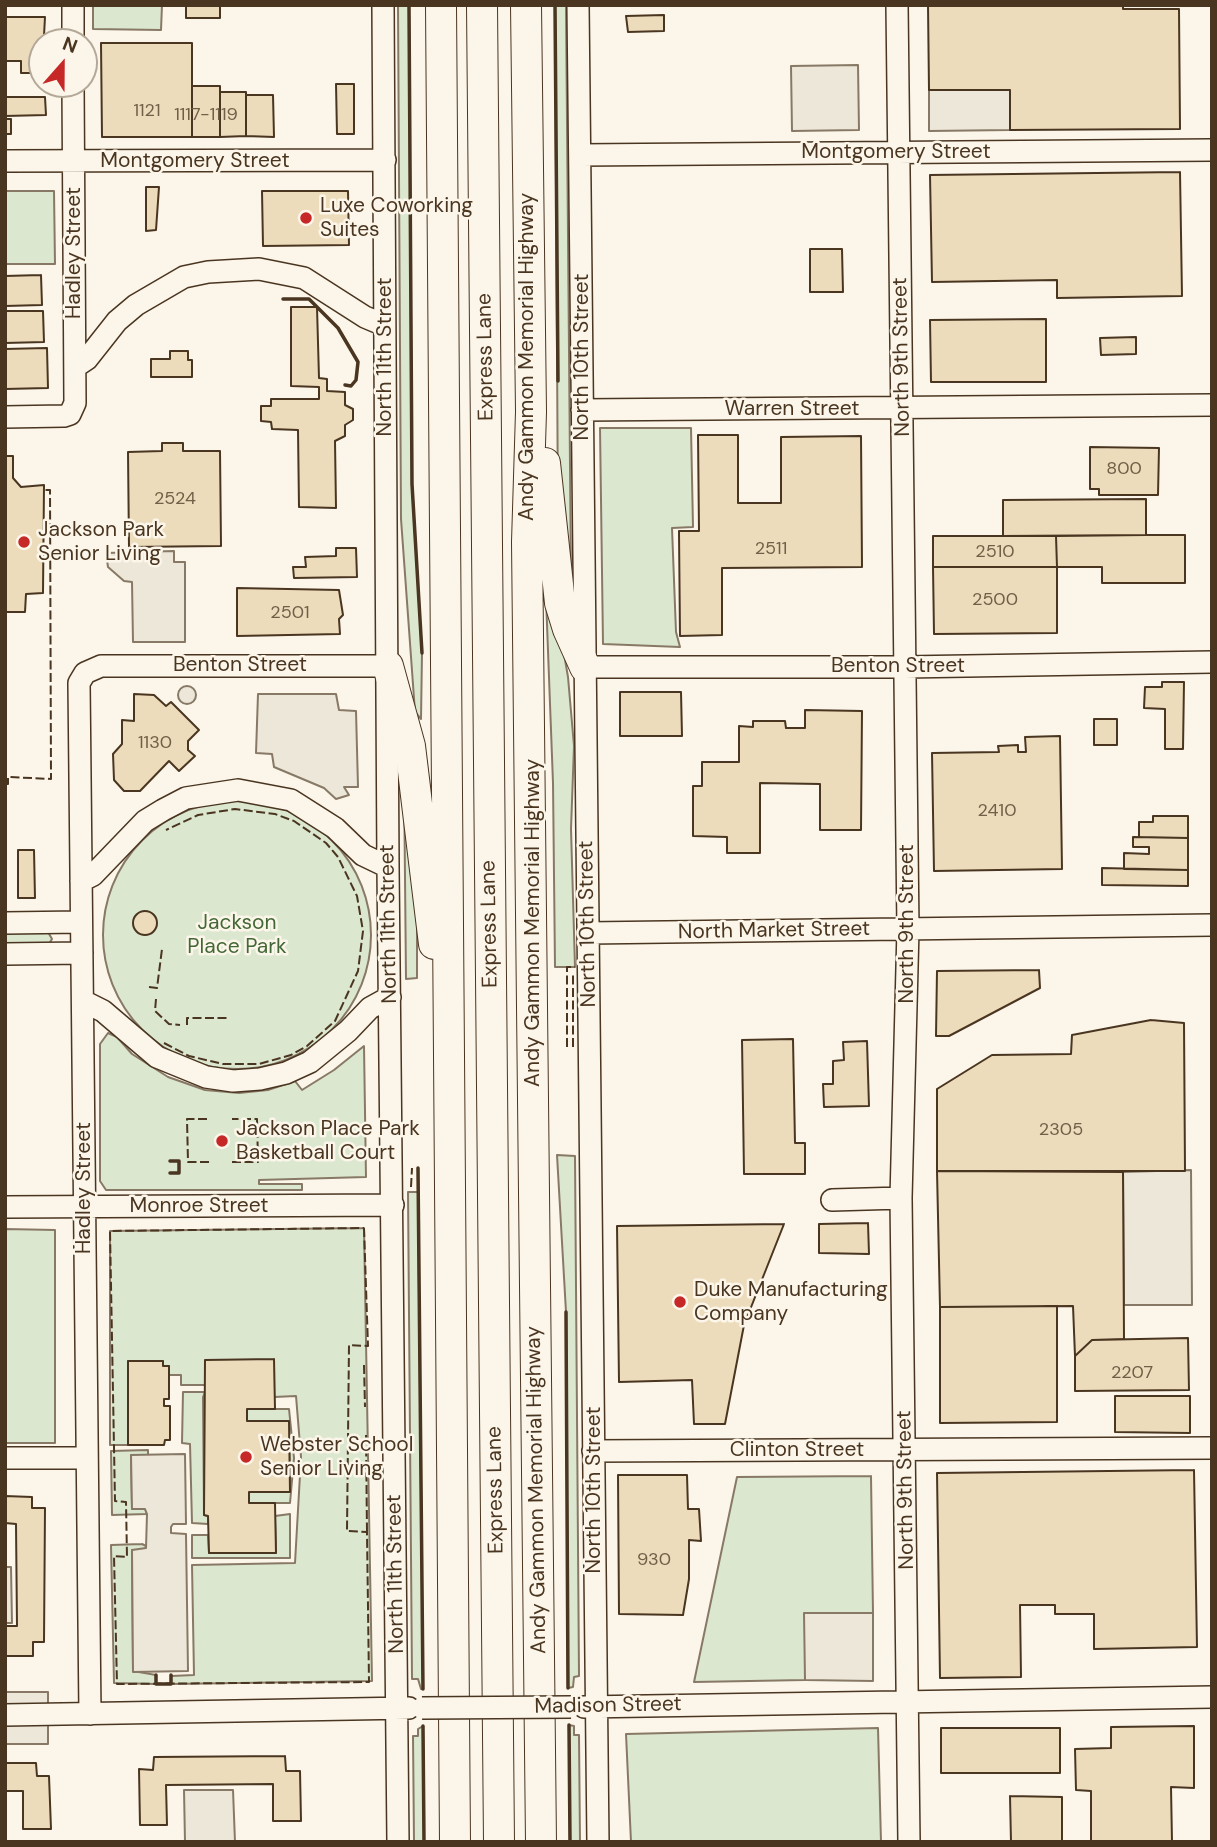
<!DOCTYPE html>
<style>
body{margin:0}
#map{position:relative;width:1217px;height:1847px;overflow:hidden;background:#fbf6e9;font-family:"DM Sans",sans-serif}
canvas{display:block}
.frame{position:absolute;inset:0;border:7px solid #4a3520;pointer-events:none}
.north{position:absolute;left:28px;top:28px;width:70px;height:70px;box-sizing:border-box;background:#fbf6e9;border:2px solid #b4a999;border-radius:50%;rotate:21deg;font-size:19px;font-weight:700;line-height:28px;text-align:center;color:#4a3520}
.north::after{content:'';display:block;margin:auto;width:24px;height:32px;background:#c62828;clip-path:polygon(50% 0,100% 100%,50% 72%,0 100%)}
</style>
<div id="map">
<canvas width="1217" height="1847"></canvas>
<div class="frame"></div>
<div class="north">N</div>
</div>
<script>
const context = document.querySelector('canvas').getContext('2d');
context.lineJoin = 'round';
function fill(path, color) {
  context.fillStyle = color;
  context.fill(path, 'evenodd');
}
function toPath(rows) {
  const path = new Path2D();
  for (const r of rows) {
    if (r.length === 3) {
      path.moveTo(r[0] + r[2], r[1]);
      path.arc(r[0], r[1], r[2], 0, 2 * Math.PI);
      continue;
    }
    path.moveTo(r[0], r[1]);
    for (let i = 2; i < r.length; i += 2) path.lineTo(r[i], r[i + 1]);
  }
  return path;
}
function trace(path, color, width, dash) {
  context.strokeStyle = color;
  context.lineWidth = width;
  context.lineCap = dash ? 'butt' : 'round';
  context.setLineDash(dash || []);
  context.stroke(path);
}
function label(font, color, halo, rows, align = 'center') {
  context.font = font + ' "DM Sans",sans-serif';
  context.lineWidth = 5;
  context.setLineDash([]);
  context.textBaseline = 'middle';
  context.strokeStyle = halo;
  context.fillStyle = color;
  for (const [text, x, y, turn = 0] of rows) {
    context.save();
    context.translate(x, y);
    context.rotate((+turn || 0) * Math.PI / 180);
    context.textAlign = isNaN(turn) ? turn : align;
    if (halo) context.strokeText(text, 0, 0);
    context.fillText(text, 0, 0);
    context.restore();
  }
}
const green = toPath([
 [93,5,162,5,161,30,93,29,93,5],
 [398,5,409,5,412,484,422,653,421,719,415,712,401,519,398,5],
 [555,5,566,5,571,580,558,522,555,5],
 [5,191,54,191,55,264,5,264,5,191],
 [600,428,691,428,693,527,672,528,676,632,680,647,603,644,600,428],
 [546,598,559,625,568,677,574,746,571,829,575,967,555,967,553,783,546,598],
 [404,776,417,890,417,978,406,979,404,776],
 [237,935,134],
 [48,932,52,939,49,944,5,945,5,933,48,932],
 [108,1033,117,1037,132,1054,168,1077,205,1090,239,1093,268,1090,295,1081,302,1090,334,1070,364,1046,366,1177,259,1180,259,1184,302,1184,302,1190,106,1190,100,1181,100,1044,108,1033],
 [557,1155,575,1156,579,1676,574,1677,573,1687,568,1688,566,1312,557,1155],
 [408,1192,418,1192,423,1689,421,1689,418,1679,412,1679,408,1192],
 [364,1228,372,1681,171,1684,171,1676,194,1675,192,1565,295,1563,301,1457,296,1396,274,1397,205,1385,181,1385,181,1375,169,1375,169,1366,163,1366,163,1361,128,1361,128,1445,110,1445,110,1231,364,1228],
 [5,1229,55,1230,55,1443,5,1443,5,1229],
 [183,1392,205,1392,203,1397,204,1515,208,1516,208,1524,192,1523,190,1444,182,1443,183,1392],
 [247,1409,289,1409,294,1458,290,1503,249,1503,249,1492,290,1492,289,1421,247,1421,247,1409],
 [148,1450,148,1455,131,1455,132,1509,145,1509,147,1514,112,1515,111,1451,148,1450],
 [871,1476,873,1613,805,1613,805,1680,694,1682,737,1477,871,1476],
 [290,1514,290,1558,192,1558,192,1535,208,1535,209,1553,276,1553,275,1516,290,1514],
 [142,1544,146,1546,145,1550,132,1550,133,1671,156,1675,156,1684,114,1683,111,1545,142,1544],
 [569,1725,574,1726,574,1735,579,1735,580,1842,570,1842,569,1725],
 [423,1726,424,1842,414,1842,413,1736,418,1736,418,1729,423,1726],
 [878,1728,881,1842,631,1842,626,1734,878,1728]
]);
fill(green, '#dce7d0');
trace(green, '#887966', 2);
const parking = toPath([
 [858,65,859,130,792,131,791,66,858,65],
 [929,90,1010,90,1010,130,929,131,929,90],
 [174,551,174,562,185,562,185,642,133,642,132,582,124,581,108,567,106,553,174,551],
 [187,695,9],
 [258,694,336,694,339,710,356,711,358,787,344,787,349,795,336,799,324,788,274,767,272,754,256,753,258,694],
 [1191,1170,1192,1305,1124,1305,1123,1172,1191,1170],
 [185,1454,186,1524,173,1524,171,1527,171,1533,186,1534,188,1671,133,1672,132,1550,146,1548,147,1514,145,1509,132,1509,131,1455,185,1454],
 [5,1567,11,1567,12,1623,5,1623,5,1567],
 [804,1613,873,1613,873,1681,805,1680,804,1613],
 [5,1692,48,1692,48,1744,5,1744,5,1692],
 [184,1790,233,1790,235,1842,185,1842,184,1790]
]);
fill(parking, '#ede7d9');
trace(parking, '#887966', 2);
const building = toPath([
 [186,5,220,5,220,18,186,18,186,5],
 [928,5,1123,5,1123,9,1179,9,1180,129,1010,130,1010,90,929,90,928,5],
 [664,15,664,31,628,32,626,16,664,15],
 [5,17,45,17,42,73,21,73,21,61,5,61,5,17],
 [101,43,192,43,192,137,102,137,101,43],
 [336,84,354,84,354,134,337,134,336,84],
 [192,86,220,86,220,137,192,137,192,86],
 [220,92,246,92,246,136,220,137,220,92],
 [246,95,273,95,274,137,246,136,246,95],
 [5,97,45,97,46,115,5,116,5,97],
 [5,119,11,119,11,134,5,134,5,119],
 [1180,172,1182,296,1057,298,1057,280,932,282,930,175,1180,172],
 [146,187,159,187,156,230,146,231,146,187],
 [262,191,348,191,349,245,263,246,262,191],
 [810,249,842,249,843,292,810,292,810,249],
 [41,275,42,305,5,306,5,276,41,275],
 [291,307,317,307,319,378,327,379,327,391,345,392,345,405,353,409,353,420,345,425,345,436,335,441,336,508,299,507,298,430,272,429,271,422,261,421,261,406,271,406,271,399,319,399,319,387,291,386,291,307],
 [5,311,43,311,44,342,5,343,5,311],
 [1046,319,1046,382,931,382,930,320,1046,319],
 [1136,337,1136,354,1101,355,1100,338,1136,337],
 [47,348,48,388,5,389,5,349,47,348],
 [170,351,188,351,188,360,192,360,192,377,151,377,151,359,170,359,170,351],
 [698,435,738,435,738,503,781,503,781,437,861,436,862,567,722,568,722,635,680,636,679,531,699,531,698,435],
 [162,443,183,443,183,451,220,451,221,546,129,547,128,452,162,451,162,443],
 [1090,447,1159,448,1158,495,1099,495,1099,489,1090,489,1090,447],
 [5,456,13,456,13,478,21,487,44,485,43,593,26,594,25,612,5,612,5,456],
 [1146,499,1146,535,1003,536,1003,500,1146,499],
 [1146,535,1185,535,1185,583,1102,583,1102,567,1057,567,1056,536,1146,535],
 [933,536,1056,536,1057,567,933,567,933,536],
 [336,548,356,548,357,577,294,578,293,567,306,567,305,557,336,556,336,548],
 [933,567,1057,567,1057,633,934,634,933,567],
 [237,588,339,590,343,615,339,619,340,634,237,636,237,588],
 [1162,682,1184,682,1183,749,1165,749,1165,709,1144,708,1145,687,1162,687,1162,682],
 [620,692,681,692,682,736,620,736,620,692],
 [134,694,154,695,166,706,171,702,199,730,188,741,188,750,195,756,179,771,169,761,140,791,124,791,114,780,113,754,122,744,122,720,134,721,134,694],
 [805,710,862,711,861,830,820,830,820,784,760,783,760,853,727,853,727,837,693,836,693,786,702,786,702,762,739,762,739,726,753,727,753,721,785,721,786,728,805,728,805,710],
 [1094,719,1117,719,1117,745,1094,745,1094,719],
 [1060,736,1062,869,934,871,932,753,999,752,998,746,1018,745,1018,752,1026,752,1025,737,1060,736],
 [1153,816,1188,816,1188,838,1139,837,1139,822,1153,822,1153,816],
 [1133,837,1188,838,1188,870,1124,869,1124,853,1149,854,1149,847,1133,847,1133,837],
 [18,850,34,850,35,898,18,898,18,850],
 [1102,868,1188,870,1188,886,1102,885,1102,868],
 [145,923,12],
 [1039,970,1040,988,949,1036,936,1036,937,971,1039,970],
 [1151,1020,1184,1023,1185,1171,937,1171,937,1089,992,1055,1071,1054,1072,1035,1151,1020],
 [793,1039,795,1143,805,1143,805,1174,744,1174,742,1040,793,1039],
 [867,1041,869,1106,824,1107,823,1084,833,1084,833,1061,844,1060,843,1042,867,1041],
 [937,1171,1123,1172,1124,1339,1092,1340,1075,1356,1073,1306,940,1307,937,1171],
 [868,1223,869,1254,819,1253,819,1224,868,1223],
 [784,1224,744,1325,725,1424,694,1424,692,1380,619,1382,617,1226,784,1224],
 [1057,1306,1057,1422,940,1423,940,1307,1057,1306],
 [1188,1338,1189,1390,1075,1391,1075,1356,1092,1340,1188,1338],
 [274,1359,275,1409,247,1409,247,1421,289,1421,290,1492,249,1492,249,1503,275,1503,276,1553,209,1553,208,1516,204,1515,205,1360,274,1359],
 [128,1361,163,1361,163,1366,169,1366,169,1399,164,1399,164,1406,170,1406,170,1440,165,1440,164,1445,128,1445,128,1361],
 [1115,1396,1190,1396,1190,1433,1115,1432,1115,1396],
 [1194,1470,1197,1647,1094,1649,1094,1614,1055,1614,1055,1605,1020,1605,1021,1677,940,1678,937,1473,1194,1470],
 [618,1475,687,1475,688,1509,699,1509,701,1541,689,1540,689,1579,683,1615,619,1614,618,1475],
 [5,1496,32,1497,32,1508,45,1508,44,1642,33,1642,33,1656,5,1656,5,1626,17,1626,16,1524,5,1523,5,1496],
 [1194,1726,1194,1788,1171,1787,1172,1842,1091,1842,1091,1791,1076,1790,1075,1749,1111,1748,1111,1727,1194,1726],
 [941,1728,1060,1728,1060,1773,941,1773,941,1728],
 [285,1756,286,1771,300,1771,301,1821,273,1821,273,1784,166,1785,167,1825,140,1825,139,1769,153,1770,154,1757,285,1756],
 [5,1763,36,1763,37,1776,49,1776,51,1829,23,1829,23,1791,5,1791,5,1763],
 [1010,1796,1062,1797,1062,1842,1011,1842,1010,1796]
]);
fill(building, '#ecdcbc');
trace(building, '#4a3520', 2);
const minor = toPath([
 [383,5,388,867,398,1842],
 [578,5,598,1842],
 [897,5,908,929,901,1198,909,1842],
 [73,42,73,5],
 [580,155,1212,150],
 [5,161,385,160],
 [75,367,87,359,117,321,136,305,184,277,208,272,259,269,304,278,365,317,384,325],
 [582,410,1212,405],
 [5,417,64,416,70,414,75,403,73,84],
 [585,667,905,667,1212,662],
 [81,881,93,875,145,821,163,810,186,798,238,790,291,800,335,828,363,855,388,867],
 [5,923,81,922],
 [588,933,1212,925],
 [5,954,82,953],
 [83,1001,103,1011,157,1057,206,1077,233,1081,260,1079,286,1073,310,1062,348,1031,370,1008,390,997],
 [832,1200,901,1198],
 [5,1207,393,1205],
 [593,1451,1212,1448],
 [5,1458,87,1458],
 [584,1707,1212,1697],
 [90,1714,79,683,85,673,101,666,388,666],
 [5,1715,409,1708]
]);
const highway = toPath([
 [441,5,455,1842],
 [482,5,499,1842],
 [526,5,531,412,527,542,541,1842],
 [545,463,560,603,568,629,585,667],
 [388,666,410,746,434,944]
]);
trace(minor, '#4a3520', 24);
trace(highway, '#4a3520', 32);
trace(minor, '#fbf6e9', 21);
trace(highway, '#fbf6e9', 30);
const minorBridge = toPath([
 [422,1708,571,1707]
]);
trace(minorBridge, '#4a3520', 24, []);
trace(minorBridge, '#fbf6e9', 21);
trace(toPath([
 [5,784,8,784,8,777,51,779,50,490,43,490],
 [149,987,157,988,162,949],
 [156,999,155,1011,169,1024,180,1025],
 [187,1025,187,1018,229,1018],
 [164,1043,189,1056,223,1064,259,1064,291,1055,307,1046,335,1021,358,971,363,931,357,896,338,857,326,843,294,821,275,814,235,809,198,815,166,830],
 [567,1047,567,967,575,967],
 [573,1047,573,974],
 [209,1162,188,1162,187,1119,210,1119],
 [232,1162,258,1162,257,1119,232,1119],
 [411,1187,412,1168],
 [364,1228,368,1346,349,1345,347,1531,367,1532,369,1682,117,1684,114,1556,127,1557,126,1502,115,1501,110,1231,364,1228],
 [364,1365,365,1407],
 [366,1435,367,1532]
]), '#4a3520', 2, [9, 3.5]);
trace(toPath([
 [409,5,412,484,422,653],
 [555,5,558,381],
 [283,299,309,299,338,328,358,362,356,380,351,386,345,385],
 [170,1161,179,1161,179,1173,170,1173],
 [418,1168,423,1689],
 [566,1312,568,1688],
 [156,1675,156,1684,171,1684,171,1675],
 [569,1725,570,1842],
 [423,1726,424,1842]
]), '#4a3520', 3.5);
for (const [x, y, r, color] of [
 [306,218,7,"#c62828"],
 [24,542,7,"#c62828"],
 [222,1141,7,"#c62828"],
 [680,1302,7,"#c62828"],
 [246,1457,7,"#c62828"]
]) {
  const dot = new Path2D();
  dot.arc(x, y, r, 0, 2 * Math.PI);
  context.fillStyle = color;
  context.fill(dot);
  trace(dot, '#fbf6e9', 2.5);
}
label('18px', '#725f47', null, [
 ["1121",147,111],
 ["1117-1119",206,115],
 ["800",1124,469],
 ["2524",175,499],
 ["2511",771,549],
 ["2510",995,552],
 ["2500",995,600],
 ["2501",290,613],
 ["1130",155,743],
 ["2410",997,811],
 ["2305",1061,1130],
 ["2207",1132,1373],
 ["930",654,1560]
]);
label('21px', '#4a3520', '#fbf6e9', [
 ["Montgomery Street",896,152],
 ["Montgomery Street",195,161],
 ["Hadley Street",74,253,-90],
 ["North 11th Street",385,357,-90],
 ["Express Lane",486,357,-91],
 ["Andy Gammon Memorial Highway",527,357,-90],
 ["North 10th Street",582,357,-90],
 ["North 9th Street",902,357,-91],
 ["Warren Street",792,409],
 ["Benton Street",240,665],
 ["Benton Street",898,666],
 ["Andy Gammon Memorial Highway",533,923,-90],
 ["North 11th Street",389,924,-91],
 ["Express Lane",490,924,-91],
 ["North 10th Street",588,924,-91],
 ["North 9th Street",907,924,-90],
 ["North Market Street",774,931,-1],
 ["Hadley Street",84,1188,-90],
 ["Monroe Street",199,1206],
 ["Clinton Street",797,1450],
 ["Express Lane",496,1490,-91],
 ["Andy Gammon Memorial Highway",537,1490,-91],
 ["North 10th Street",594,1490,-90],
 ["North 9th Street",906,1490,-91],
 ["North 11th Street",396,1574,-91],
 ["Madison Street",608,1706,-1]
]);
label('21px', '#4a3520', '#fbf6e9', [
 ["Luxe Coworking",320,206],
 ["Suites",320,230],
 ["Jackson Park",38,530],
 ["Senior Living",38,554],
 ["Jackson Place Park",236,1129],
 ["Basketball Court",236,1153],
 ["Duke Manufacturing",694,1290],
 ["Company",694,1314],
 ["Webster School",260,1445],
 ["Senior Living",260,1469]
], 'left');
label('21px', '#436837', '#fbf6e9', [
 ["Jackson",237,923],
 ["Place Park",237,947]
]);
</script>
